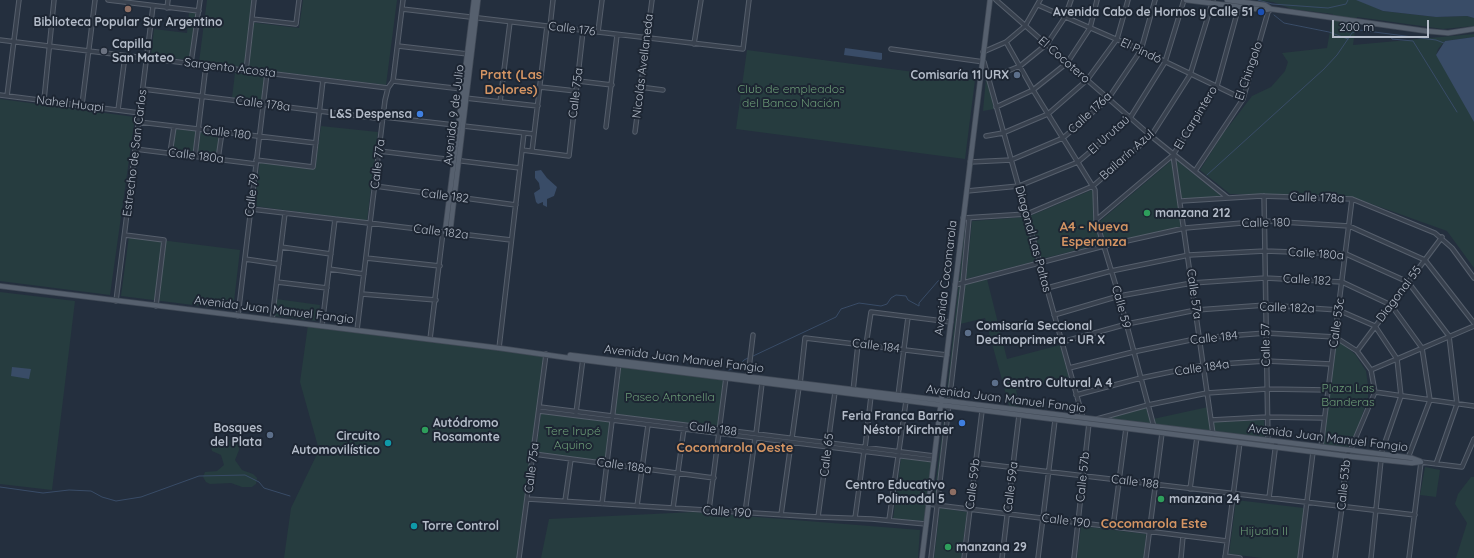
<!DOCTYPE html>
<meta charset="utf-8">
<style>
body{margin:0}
#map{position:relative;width:1474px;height:558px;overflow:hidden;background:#242f3e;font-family:Quicksand,sans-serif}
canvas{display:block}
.scale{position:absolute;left:1332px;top:20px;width:97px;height:18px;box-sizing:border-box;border:2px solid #b4bcc9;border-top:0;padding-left:5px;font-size:12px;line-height:14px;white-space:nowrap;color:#b4bcc9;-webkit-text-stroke:3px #1d2633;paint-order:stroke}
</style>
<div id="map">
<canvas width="1474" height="558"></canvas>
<div class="scale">200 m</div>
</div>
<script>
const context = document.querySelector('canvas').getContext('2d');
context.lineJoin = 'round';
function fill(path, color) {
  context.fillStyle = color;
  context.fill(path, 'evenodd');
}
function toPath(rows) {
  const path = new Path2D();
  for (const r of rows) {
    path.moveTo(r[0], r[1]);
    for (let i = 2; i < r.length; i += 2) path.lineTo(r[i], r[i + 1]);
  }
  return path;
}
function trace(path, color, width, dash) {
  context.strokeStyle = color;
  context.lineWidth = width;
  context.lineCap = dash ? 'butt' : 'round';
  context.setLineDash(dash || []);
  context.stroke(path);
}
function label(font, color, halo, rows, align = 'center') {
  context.font = font + ' Quicksand,sans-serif';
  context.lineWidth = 4;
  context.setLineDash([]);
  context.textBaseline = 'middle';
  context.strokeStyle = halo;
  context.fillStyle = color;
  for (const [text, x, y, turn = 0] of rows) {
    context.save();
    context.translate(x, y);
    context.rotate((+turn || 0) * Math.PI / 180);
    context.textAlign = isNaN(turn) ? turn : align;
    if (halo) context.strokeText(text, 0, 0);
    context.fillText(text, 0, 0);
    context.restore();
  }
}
fill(toPath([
 [207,0,252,0,249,22,299,28,303,0,397,0,386,85,199,62],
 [1256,0,1358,0,1383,11,1436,17,1467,16,1474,18,1474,26,1443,29,1357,17,1353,45,1474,34,1474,37,1445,41,1438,49,1436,56,1472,53,1474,58,1474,268,1447,231,1352,197,1230,194,1200,170,1222,135,1252,96,1271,87,1285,71,1288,62,1282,53,1327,48,1333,14,1292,9,1273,2],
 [189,13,196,13,190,60,151,56,154,29,187,33],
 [747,50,975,80,965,159,736,129],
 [235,73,265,77,262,102,232,98],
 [986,78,987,78,994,109,983,111],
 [0,99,135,117,110,295,0,281],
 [321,126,378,132,367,221,254,206,260,161,315,168],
 [175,129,196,131,193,154,173,151],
 [199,132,220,134,217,157,197,154],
 [1172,160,1181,228,1105,243,1099,222],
 [1176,160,1221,196,1181,199],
 [1094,189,1095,222,1102,244,1041,259,1030,216],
 [1025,217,1036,261,966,279,972,221],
 [965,226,968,226,948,401,946,400],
 [129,236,240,250,233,310,121,296],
 [987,279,1007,359,1060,345,1069,377,1016,390,1020,409,1010,409,985,318,960,324,965,285],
 [0,292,75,301,52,490,0,484],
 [276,299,320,305,318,321,274,316],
 [308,325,546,354,520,558,284,558,291,508,319,450,300,382],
 [1336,339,1355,354,1366,371,1368,386,1368,398,1350,450,1322,447],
 [621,367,725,380,719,427,615,414],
 [1146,406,1151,426,1096,419],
 [1208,407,1212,433,1155,427,1153,419],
 [945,411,947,411,936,503,933,503],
 [541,413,610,422,605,462,536,453],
 [1264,420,1265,439,1214,433,1212,422],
 [218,439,230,440,239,445,239,450,235,460,242,470,253,474,257,478,256,484,252,487,242,487,231,483,210,484,206,482,203,477,205,472,217,471,224,465,221,455,212,451,211,445,213,440],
 [901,458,932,462,925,521,893,519],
 [1425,467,1440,470,1436,497,1420,495],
 [1471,477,1474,477,1474,558,1456,558,1467,523,1455,504,1458,494],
 [1236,500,1304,508,1298,558,1262,558,1229,554],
 [940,508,967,512,961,558,934,558],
 [694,512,920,530,918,558,541,558,549,519],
 [1081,526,1146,534,1144,558,1077,558]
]), '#263c3f');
fill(toPath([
 [1356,0,1474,0,1474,18,1467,16,1436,17,1383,11],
 [1474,37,1474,122,1436,55,1445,41],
 [845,48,882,53,882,59,881,60,844,55],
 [541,170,547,178,557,187,554,196,547,199,547,207,543,205,543,202,538,204,536,202,534,193,540,189,539,183,535,178,535,171],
 [12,367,31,369,29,379,11,376]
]), '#394c67');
trace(toPath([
 [1258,0,1272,4,1328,8,1346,4,1348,0],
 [1274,15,1284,23,1329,32,1348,39],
 [1391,36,1392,39,1413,41,1457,112],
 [1207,175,1324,69,1337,55,1352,33,1359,30,1436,40,1444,43],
 [751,357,836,317,841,309,859,303,881,306,887,304,891,298,896,295,906,296,908,300,919,306,919,303,938,281,949,277],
 [729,370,739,366,744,360,748,358],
 [0,487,43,493,69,490,91,491,102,497,116,501,141,497,199,476,245,475,259,482,264,488,290,496]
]), '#394c67', 1);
const minor = toPath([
 [108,0,199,11],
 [996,0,1151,136,1228,198],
 [1038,5,1141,50,1243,99],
 [167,8,168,0],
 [402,9,743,49,749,0],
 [252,19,296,24,299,0],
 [550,27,553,0],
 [598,32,602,0],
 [0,40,388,88],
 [1006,42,1033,90,1095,190,1096,220,1119,296,1154,427],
 [694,44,701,0],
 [398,46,468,54],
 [891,49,984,62,1083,418],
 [983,52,1006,42,1025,26,1040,0],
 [191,63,200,0],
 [246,71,254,0],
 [988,79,1020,66,1047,44,1065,17,1071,0],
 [393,81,462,89],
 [578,81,612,85],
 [540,87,576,91],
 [640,87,663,90],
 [143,89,383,119],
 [0,95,140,113],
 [7,96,19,0],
 [465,98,538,106],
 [44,100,54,0],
 [500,102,510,22],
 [82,105,95,0],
 [996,107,1033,90,1067,63,1090,28,1097,0],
 [118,110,125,56],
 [384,117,534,134],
 [139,122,316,143],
 [606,127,617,35],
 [635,132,652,0],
 [986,136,1003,133,1048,114,1087,80,1117,39,1128,0],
 [135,149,256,164],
 [522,150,569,156,583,31],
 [379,151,520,168],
 [532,151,547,26],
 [170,153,174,127],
 [1173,155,1213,434],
 [195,156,206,65],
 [218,159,222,132],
 [256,160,313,167,323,80],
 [970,162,1011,160,1063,138,1108,99,1141,50,1155,0],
 [1195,171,1243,99,1268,12,1271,9],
 [375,186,516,205],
 [967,191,1019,186,1078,162,1130,118,1165,62,1184,0],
 [1264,196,1268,441],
 [1181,201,1261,196,1352,199,1435,233,1452,248,1474,278],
 [251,209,511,240],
 [963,218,1027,214,1093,186,1151,136,1190,75,1213,0],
 [1096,220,1173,155,1217,86,1239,6],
 [125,235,164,240,156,306],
 [281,247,331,254],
 [366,258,440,266],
 [245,259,279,264],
 [329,269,364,274],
 [277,282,327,288],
 [955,285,1104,246,1185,228,1265,221,1349,226,1425,260,1474,323],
 [1047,288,1111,271,1189,255,1265,251,1346,254,1408,282,1449,336,1457,404,1436,464],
 [362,294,436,300],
 [116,301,153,6],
 [1054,315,1119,296,1192,283,1265,278,1342,282,1391,305,1422,348,1430,400,1408,458],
 [238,316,267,73],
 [272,320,285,213],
 [322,326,335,219],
 [357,330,385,100,388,88,393,81,403,0],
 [430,339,443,232],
 [1062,342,1127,324,1196,310,1266,305,1338,310,1375,326,1397,359,1401,396,1381,454],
 [866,345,871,312,951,322],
 [499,348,524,133],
 [1357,351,1442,237],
 [1069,368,1133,352,1200,338,1266,333,1335,337,1357,351,1371,370,1375,392,1350,451,1346,456,1342,507,1335,558],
 [1371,370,1474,326],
 [748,377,753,335],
 [800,384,805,338,947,355],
 [853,391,858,344],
 [1375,392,1474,406],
 [1076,395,1141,378,1204,365,1266,361,1331,364],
 [898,396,908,317],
 [540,407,934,456],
 [539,411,934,460],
 [576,413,583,358],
 [1097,419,1148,405,1207,393,1267,389,1328,390],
 [1211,420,1267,417,1324,418],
 [756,434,762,383],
 [792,438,799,387],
 [1321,447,1352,199],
 [865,448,871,396],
 [534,454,714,478],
 [975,463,1415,515],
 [1190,489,1197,437],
 [1269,498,1276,442],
 [528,499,818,517,872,519,926,524],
 [565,501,571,459],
 [602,504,619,363],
 [928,504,1227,541],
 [637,506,648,425],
 [673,508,684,428],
 [709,510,726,377],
 [745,513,755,438],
 [781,515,791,443],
 [818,517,835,392],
 [855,518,864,451],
 [889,520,906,401],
 [1113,527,1126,428],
 [1225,556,1240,558],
 [519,558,546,354],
 [931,558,963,283,969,218],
 [964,558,982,411],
 [1002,558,1019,415],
 [1038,558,1055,420],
 [1074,558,1089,423],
 [1146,558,1162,433],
 [1181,558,1183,536],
 [1225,558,1240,442],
 [1300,558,1313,452],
 [1371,558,1381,460],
 [1409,558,1421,462,1462,467,1474,439]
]);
const major = toPath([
 [1186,0,1265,10,1271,9,1426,31,1448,33,1474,29],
 [1227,0,1265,5,1271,9],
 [445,232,474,0],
 [450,233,478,0],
 [0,286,499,348,583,360,1346,456,1412,463,1421,462],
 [570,355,1381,454,1412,458,1420,461],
 [922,558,990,0]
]);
trace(minor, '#565f6c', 5.5);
trace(major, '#414a57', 6);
trace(minor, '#38414e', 3.5);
trace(major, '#56606e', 4.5);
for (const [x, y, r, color] of [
 [128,9,4,"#8d6e63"],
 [1261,12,4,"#1a4fb4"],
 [104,51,4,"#6b7280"],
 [1017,75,4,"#5c6f8a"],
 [420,114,4,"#3f7fe0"],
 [1147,213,4,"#2e9e5b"],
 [968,333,4,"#5c6f8a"],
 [995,383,4,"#5c6f8a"],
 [962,423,4,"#3f7fe0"],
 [425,430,4,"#2e9e5b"],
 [270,435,4,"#5c6f8a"],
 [388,443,4,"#0f9aa8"],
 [953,492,4,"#8d6e63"],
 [1161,499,4,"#2e9e5b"],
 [414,526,4,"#0f9aa8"],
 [948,547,4,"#2e9e5b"]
]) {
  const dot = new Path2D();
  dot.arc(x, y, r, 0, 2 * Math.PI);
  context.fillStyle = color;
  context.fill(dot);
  trace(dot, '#1d2633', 1.5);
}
label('bold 12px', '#b4bcc9', '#1d2633', [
 ["Avenida Cabo de Hornos y Calle 51",1253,12,"right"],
 ["Biblioteca Popular Sur Argentino",128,22,"center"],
 ["Capilla",112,44],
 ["San Mateo",112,58],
 ["Comisaría 11 URX",1009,75,"right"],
 ["L&S Despensa",412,114,"right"],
 ["manzana 212",1155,213],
 ["Comisaría Seccional",976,326],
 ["Decimoprimera - UR X",976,340],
 ["Centro Cultural A 4",1003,383],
 ["Feria Franca Barrio",954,416,"right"],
 ["Néstor Kirchner",954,430,"right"],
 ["Autódromo",433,423],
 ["Rosamonte",433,437],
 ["Bosques",262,428,"right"],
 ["del Plata",262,442,"right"],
 ["Circuito",380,436,"right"],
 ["Automovilístico",380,450,"right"],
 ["Centro Educativo",945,485,"right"],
 ["Polimodal 5",945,499,"right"],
 ["manzana 24",1169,499],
 ["Torre Control",422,526],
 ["manzana 29",956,547]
], 'left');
label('12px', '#b4bcc9', '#1d2633', [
 ["Calle 176",572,29,7],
 ["El Pindó",1141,51,25],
 ["El Cocotero",1064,60,41],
 ["Nicolás Avellaneda",643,66,-83],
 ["Sargento Acosta",230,68,7],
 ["El Chingolo",1249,71,-71],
 ["Calle 75a",576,93,-83],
 ["Nahel Huapi",70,104,7],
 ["Calle 178a",263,104,7],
 ["Calle 176a",1090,113,-43],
 ["Avenida 9 de Julio",454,115,-83],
 ["El Carpintero",1196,118,-59],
 ["Calle 180",227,133,7],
 ["El Urutaú",1109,135,-42],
 ["Estrecho de San Carlos",135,153,-83],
 ["Bailarín Azul",1127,155,-42],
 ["Calle 180a",196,156,7],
 ["Calle 77a",378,164,-83],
 ["Calle 79",252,195,-83],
 ["Calle 182",445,196,7],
 ["Calle 178a",1317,198,2],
 ["Calle 180",1266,223,-1],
 ["Calle 182a",441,232,7],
 ["Diagonal Las Paltas",1033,239,75],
 ["Calle 180a",1316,254,4],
 ["Avenida Cocomarola",946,278,-83],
 ["Calle 182",1307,280,3],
 ["Calle 57a",1194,294,82],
 ["Diagonal 55",1399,294,-53],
 ["Calle 59",1121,307,75],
 ["Calle 182a",1287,308,2],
 ["Avenida Juan Manuel Fangio",274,310,7],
 ["Calle 53c",1337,323,-82],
 ["Calle 184",1214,338,-6],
 ["Calle 57",1266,345,-91],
 ["Calle 184",876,346,7],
 ["Avenida Juan Manuel Fangio",684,359,7],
 ["Calle 184a",1202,368,-8],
 ["Avenida Juan Manuel Fangio",1006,399,7],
 ["Calle 188",713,429,7],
 ["Avenida Juan Manuel Fangio",1328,438,7],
 ["Calle 65",827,455,-83],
 ["Calle 188a",624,466,8],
 ["Calle 75a",532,468,-83],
 ["Calle 57b",1083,477,-84],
 ["Calle 188",1135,482,7],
 ["Calle 59b",973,484,-83],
 ["Calle 53b",1344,485,-84],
 ["Calle 59a",1011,487,-83],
 ["Calle 190",727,512,4],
 ["Calle 190",1066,521,7]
]);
label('12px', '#6b9a76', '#1d2633', [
 ["Club de empleados",791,89],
 ["del Banco Nación",791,103],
 ["Plaza Las",1348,388],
 ["Banderas",1348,402],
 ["Paseo Antonella",670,397],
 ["Tere Irupé",573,431],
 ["Aquino",573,445],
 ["Hijuala II",1264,531]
]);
label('bold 13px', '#d59563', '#1d2633', [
 ["Pratt (Las",511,75],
 ["Dolores)",511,90],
 ["A4 - Nueva",1094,227],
 ["Esperanza",1094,242],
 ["Cocomarola Oeste",735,448],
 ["Cocomarola Este",1154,524]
]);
</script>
